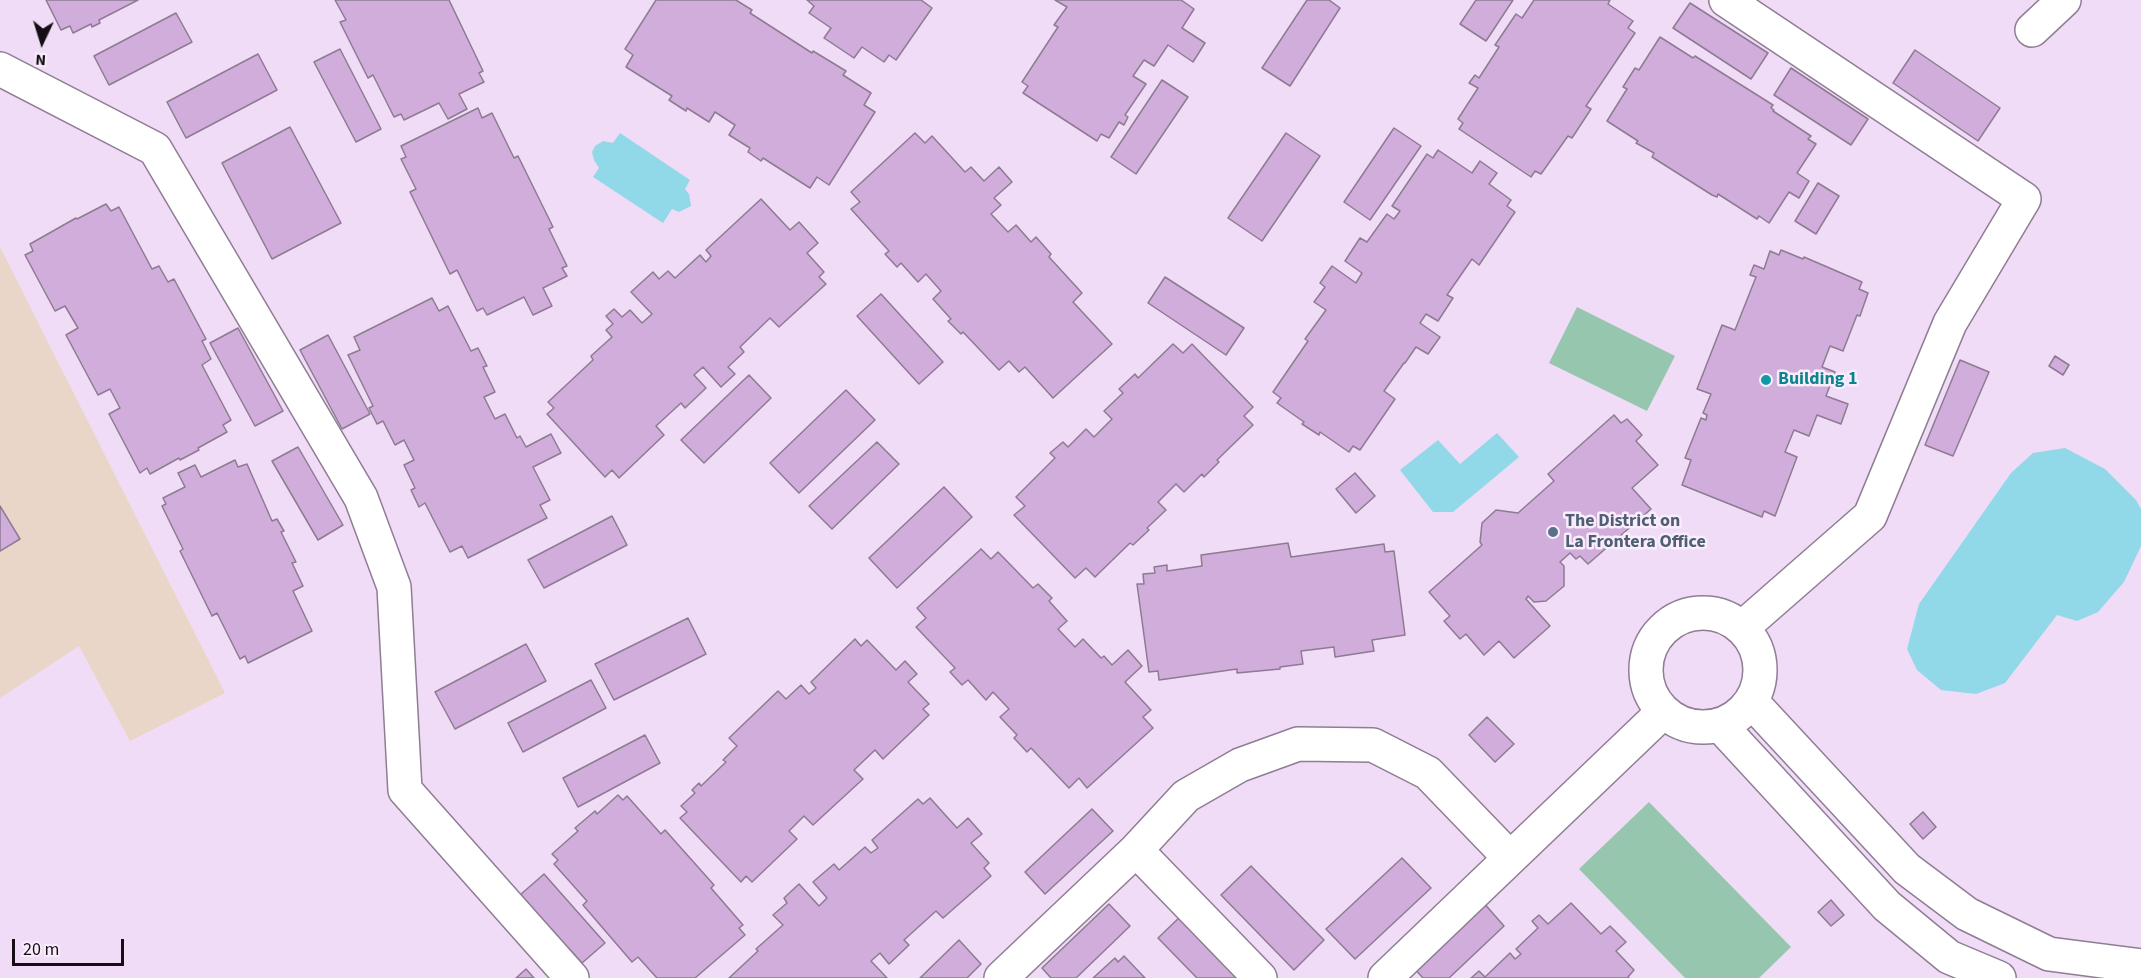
<!DOCTYPE html>
<style>
body{margin:0}
#map{position:relative;width:2141px;height:978px;overflow:hidden;background:#f0dcf6;font-family:"Source Sans 3",sans-serif}
canvas{display:block}
.north{position:absolute;left:12px;top:12px;width:60px;height:60px;-webkit-text-stroke:4px #f9edfc;paint-order:stroke;rotate:184deg;font-size:16px;font-weight:700;line-height:24px;text-align:center;color:#150e17}
.north::after{content:'';display:block;margin:auto;width:21px;height:27px;background:#150e17;clip-path:polygon(50% 0,100% 100%,50% 72%,0 100%)}
.scale{position:absolute;left:12px;top:939px;width:112px;height:27px;box-sizing:border-box;border:3px solid #150e17;border-top:0;padding-left:8px;font-size:18px;line-height:21px;white-space:nowrap;color:#150e17;-webkit-text-stroke:4px #f9edfc;paint-order:stroke}
</style>
<div id="map">
<canvas width="2141" height="978"></canvas>
<div class="north">N</div>
<div class="scale">20 m</div>
</div>
<script>
const context = document.querySelector('canvas').getContext('2d');
context.lineJoin = 'round';
function fill(path, color) {
  context.fillStyle = color;
  context.fill(path, 'evenodd');
}
function toPath(rows) {
  const path = new Path2D();
  for (const r of rows) {
    if (r.length === 3) {
      path.moveTo(r[0] + r[2], r[1]);
      path.arc(r[0], r[1], r[2], 0, 2 * Math.PI);
      continue;
    }
    path.moveTo(r[0], r[1]);
    for (let i = 2; i < r.length; i += 2) path.lineTo(r[i], r[i + 1]);
  }
  return path;
}
function trace(path, color, width, dash) {
  context.strokeStyle = color;
  context.lineWidth = width;
  context.lineCap = dash ? 'butt' : 'round';
  context.setLineDash(dash || []);
  context.stroke(path);
}
function label(font, color, halo, rows, align = 'center') {
  context.font = font + ' "Source Sans 3",sans-serif';
  context.lineWidth = 5;
  context.setLineDash([]);
  context.textBaseline = 'middle';
  context.strokeStyle = halo;
  context.fillStyle = color;
  for (const [text, x, y, turn = 0] of rows) {
    context.save();
    context.translate(x, y);
    context.rotate((+turn || 0) * Math.PI / 180);
    context.textAlign = isNaN(turn) ? turn : align;
    if (halo) context.strokeText(text, 0, 0);
    context.fillText(text, 0, 0);
    context.restore();
  }
}
fill(toPath([
 [0,247,225,693,130,741,79,646,0,698]
]), '#ead6c8');
fill(toPath([
 [1577,307,1675,356,1647,411,1549,363],
 [1649,802,1791,947,1759,978,1685,978,1579,869]
]), '#97c6af');
fill(toPath([
 [620,133,690,180,685,189,689,194,691,206,679,212,672,209,663,223,593,177,599,168,594,160,592,152,595,146,603,141,613,143],
 [1497,433,1519,457,1453,512,1433,512,1400,470,1438,440,1460,464],
 [2065,448,2105,469,2136,500,2141,509,2141,546,2124,582,2098,612,2077,621,2057,615,2005,683,1976,694,1941,690,1917,670,1907,649,1919,604,2011,473,2033,453]
]), '#91d8e8');
const building = toPath([
 [46,0,138,0,99,20,100,23,92,27,91,24,73,33,70,26,61,30,46,0],
 [335,0,449,0,483,71,479,73,484,82,459,94,467,109,448,119,439,103,404,120,401,114,394,117,373,75,368,78,340,22,346,20,335,0],
 [656,0,736,0,752,10,750,13,812,53,813,51,846,71,843,75,871,93,864,105,875,112,829,185,817,177,810,188,763,158,761,161,748,152,750,148,729,135,735,125,715,112,709,122,687,108,686,111,669,100,672,96,626,67,633,55,625,49,656,0],
 [807,0,921,0,932,8,896,60,889,55,884,62,862,47,854,58,824,38,831,28,809,13,814,6,807,0],
 [1055,0,1181,0,1194,9,1182,28,1205,43,1193,62,1168,45,1154,66,1144,60,1133,76,1146,84,1125,115,1128,117,1124,125,1119,122,1109,138,1101,134,1097,141,1023,93,1028,86,1022,82,1058,27,1054,25,1067,7,1055,0],
 [1307,0,1329,0,1340,8,1290,86,1262,68,1307,0],
 [1476,0,1513,0,1486,41,1460,24,1476,0],
 [1534,0,1610,0,1608,4,1633,21,1628,28,1635,33,1586,106,1591,109,1572,138,1568,136,1541,174,1535,171,1531,177,1459,129,1463,123,1458,119,1478,88,1469,83,1475,75,1479,78,1499,47,1495,45,1516,14,1522,18,1534,0],
 [1690,3,1768,53,1751,79,1673,28,1690,3],
 [176,13,192,42,109,85,94,56,176,13],
 [1660,37,1693,58,1695,56,1773,105,1771,108,1774,110,1773,111,1811,136,1808,139,1816,144,1797,173,1809,181,1799,198,1789,192,1769,223,1759,216,1757,219,1718,194,1717,197,1712,195,1652,157,1654,153,1636,143,1638,141,1607,121,1627,89,1623,87,1635,68,1639,70,1660,37],
 [340,49,381,129,356,142,314,62,340,49],
 [1915,50,2000,108,1978,141,1893,83,1915,50],
 [258,54,277,90,186,138,167,102,258,54],
 [1791,68,1868,119,1851,145,1774,95,1791,68],
 [1162,80,1188,97,1136,174,1111,157,1162,80],
 [478,108,482,118,492,113,514,158,518,156,553,227,549,229,567,266,562,268,567,276,543,288,552,306,533,315,524,297,487,315,483,308,477,311,457,270,450,274,410,192,416,189,401,159,406,157,401,146,478,108],
 [290,127,341,223,272,259,222,163,290,127],
 [1394,128,1421,146,1370,220,1344,202,1394,128],
 [915,133,925,143,932,136,965,172,971,167,984,181,999,167,1012,182,994,198,1001,205,991,214,1008,232,1016,225,1031,242,1036,237,1051,254,1049,257,1082,293,1073,302,1112,344,1053,398,1025,367,1019,372,1009,361,999,370,963,332,961,334,948,321,951,319,933,299,941,291,926,274,918,282,901,263,897,267,885,254,889,251,851,209,860,202,851,192,915,133],
 [1286,133,1320,156,1262,241,1228,218,1286,133],
 [1438,150,1472,173,1480,161,1497,173,1489,184,1511,200,1507,206,1515,212,1479,265,1472,259,1447,295,1453,298,1438,321,1426,314,1420,323,1440,337,1428,354,1416,347,1405,363,1404,363,1384,391,1395,399,1360,450,1353,446,1349,452,1320,432,1319,435,1302,424,1304,422,1277,403,1281,398,1273,392,1308,341,1305,339,1326,310,1314,302,1325,287,1320,283,1332,266,1356,283,1362,273,1345,261,1360,238,1367,242,1387,214,1394,219,1400,211,1392,206,1427,154,1433,158,1438,150],
 [1818,183,1839,196,1816,234,1795,221,1818,183],
 [761,199,790,230,799,222,818,243,807,253,824,272,819,277,826,284,779,327,770,318,740,347,744,352,728,367,735,374,721,387,703,367,694,375,706,388,685,408,681,403,656,426,664,435,619,478,612,470,605,477,547,414,554,408,548,402,593,360,591,356,612,337,606,330,613,324,606,316,614,309,622,317,630,310,642,323,652,314,631,292,653,272,659,279,668,271,675,278,700,255,706,262,711,256,706,250,761,199],
 [106,204,111,211,119,207,152,269,159,266,168,282,174,279,206,339,202,341,211,359,202,365,231,420,223,425,227,432,198,448,199,450,180,460,179,458,150,474,147,468,140,473,109,414,120,408,110,389,98,395,66,335,78,328,65,306,55,311,25,255,33,251,30,244,76,218,77,219,106,204],
 [1781,250,1803,259,1804,257,1862,282,1859,289,1868,293,1860,316,1857,315,1843,351,1830,346,1822,367,1835,372,1826,396,1848,404,1841,424,1817,415,1809,436,1794,430,1785,452,1797,457,1775,516,1764,511,1762,517,1682,485,1691,460,1685,458,1701,418,1706,420,1707,415,1703,413,1711,394,1697,389,1722,325,1735,330,1756,277,1750,275,1754,265,1764,269,1770,251,1779,255,1781,250],
 [1165,277,1244,328,1226,355,1148,303,1165,277],
 [881,294,943,362,919,384,857,316,881,294],
 [432,298,439,311,448,306,471,351,478,348,487,366,483,367,495,392,484,397,495,419,505,414,517,438,520,436,526,447,551,434,561,453,533,467,550,500,540,505,547,518,468,558,462,546,450,552,425,503,419,507,411,490,415,488,404,465,414,460,404,440,395,445,383,421,377,424,369,408,373,406,348,355,360,350,354,337,432,298],
 [238,328,283,411,255,426,210,343,238,328],
 [328,335,370,414,342,429,300,350,328,335],
 [1173,344,1183,353,1192,344,1253,407,1244,416,1253,425,1217,460,1219,462,1204,477,1202,474,1184,492,1176,484,1158,502,1166,510,1147,528,1149,530,1133,545,1130,543,1095,577,1086,568,1075,578,1014,515,1025,506,1016,497,1055,458,1050,453,1063,442,1068,447,1086,429,1094,437,1112,419,1104,411,1123,393,1119,389,1135,374,1138,378,1173,344],
 [2055,356,2069,365,2063,375,2049,366,2055,356],
 [1960,360,1989,372,1953,456,1925,445,1960,360],
 [749,375,771,398,704,463,681,440,749,375],
 [846,390,875,420,799,493,770,463,846,390],
 [1614,415,1621,423,1627,419,1642,435,1636,441,1658,465,1632,488,1651,509,1588,564,1580,556,1576,559,1570,553,1560,562,1564,566,1564,586,1546,601,1534,602,1528,596,1526,599,1550,626,1514,658,1499,641,1484,655,1466,634,1460,639,1444,621,1450,616,1429,592,1482,545,1480,542,1482,523,1496,510,1518,513,1554,481,1548,474,1614,415],
 [877,442,899,464,832,529,809,506,877,442],
 [298,447,343,525,318,540,272,461,298,447],
 [235,460,238,467,247,464,272,521,277,519,284,531,281,532,296,562,292,563,303,586,293,591,312,631,248,663,245,656,240,659,217,613,212,616,180,551,183,549,162,506,166,504,163,498,185,487,178,473,195,465,201,477,235,460],
 [1355,473,1375,496,1356,513,1336,489,1355,473],
 [944,487,972,517,897,588,869,558,944,487],
 [0,506,20,539,0,551,0,506],
 [612,516,627,545,544,588,528,560,612,516],
 [1288,543,1291,557,1384,544,1385,552,1394,551,1405,635,1372,640,1374,651,1335,657,1334,647,1301,651,1303,664,1280,667,1280,669,1237,673,1237,669,1159,680,1158,671,1149,672,1137,584,1144,584,1143,574,1155,573,1154,567,1167,565,1167,571,1202,566,1201,555,1288,543],
 [981,549,991,559,998,552,1033,588,1038,584,1052,598,1049,601,1067,621,1058,629,1075,647,1083,639,1101,658,1104,656,1112,665,1128,650,1142,666,1125,682,1151,710,1143,717,1153,728,1087,788,1079,778,1069,788,1031,748,1027,752,1014,738,1017,735,1000,717,1009,709,993,692,986,700,968,680,962,685,950,672,955,668,916,627,926,618,917,608,981,549],
 [688,618,706,654,614,700,595,664,688,618],
 [855,639,861,646,867,640,896,670,905,661,917,674,908,682,929,704,923,709,929,715,883,759,875,750,854,770,863,779,813,825,804,816,789,831,797,839,752,882,746,876,741,882,680,818,687,812,681,806,695,793,692,790,699,783,701,786,726,762,723,760,737,746,729,738,778,691,786,699,801,685,809,694,816,688,811,682,855,639],
 [526,644,546,681,455,729,435,692,526,644],
 [591,680,606,708,523,752,508,723,591,680],
 [1487,717,1514,744,1495,762,1469,735,1487,717],
 [645,735,660,763,578,807,563,778,645,735],
 [618,795,623,800,627,796,661,834,665,830,714,885,711,888,743,925,739,928,745,935,695,978,657,978,638,957,632,962,583,905,587,901,554,864,558,860,552,854,578,831,575,828,595,811,597,814,618,795],
 [930,798,957,828,968,818,982,834,971,843,989,863,984,868,991,876,943,918,936,911,904,940,909,945,889,964,880,953,871,961,887,978,729,978,758,951,756,949,783,925,773,915,787,903,784,898,799,884,819,906,827,898,813,882,834,864,839,870,865,847,871,853,878,848,872,840,918,799,923,804,930,798],
 [1092,809,1113,831,1045,894,1025,872,1092,809],
 [1923,812,1936,827,1923,839,1910,824,1923,812],
 [1402,858,1431,888,1355,959,1326,929,1402,858],
 [1251,866,1324,940,1294,970,1221,895,1251,866],
 [544,874,605,943,582,963,520,895,544,874],
 [1831,900,1844,915,1831,926,1818,912,1831,900],
 [1482,901,1504,926,1449,978,1423,978,1412,966,1482,901],
 [1571,903,1601,934,1610,926,1626,942,1616,951,1634,970,1628,977,1629,978,1471,978,1479,971,1485,977,1510,953,1515,959,1521,954,1516,949,1538,928,1532,921,1539,915,1548,924,1571,903],
 [1109,904,1130,926,1076,978,1051,978,1042,968,1109,904],
 [1182,915,1241,978,1197,978,1158,938,1182,915],
 [959,940,981,964,967,978,920,978,959,940],
 [1124,956,1145,978,1093,978,1115,958,1118,962,1124,956],
 [526,969,534,978,516,978,526,969]
]);
fill(building, '#d1addb');
trace(building, '#8d7b92', 1.5);
const minor = toPath([
 [1726,0,2024,199,1950,323,1870,516,1743,627],
 [2032,30,2064,0],
 [0,69,155,149,361,498,394,587,405,790,572,978],
 [1703,670,57],
 [1751,701,1907,869,1967,914,2049,954,2141,966],
 [1720,725,1887,906,1949,957,1999,978],
 [1136,850,1260,978],
 [1001,978,1136,850,1186,796,1240,765,1298,744,1373,745,1428,773,1510,858],
 [1385,978,1663,712]
]);
trace(minor, '#8f7d94', 36);
trace(minor, '#fff', 33);
for (const [x, y, r, color] of [
 [1766,380,6,"#0f9aa8"],
 [1553,532,6,"#5c6f8a"]
]) {
  const dot = new Path2D();
  dot.arc(x, y, r, 0, 2 * Math.PI);
  context.fillStyle = color;
  context.fill(dot);
  trace(dot, '#f9edfc', 2);
}
label('bold 18px', '#0d838f', '#f9edfc', [
 ["Building 1",1778,380]
], 'left');
label('bold 18px', '#4e5e75', '#f9edfc', [
 ["The District on",1565,522],
 ["La Frontera Office",1565,543]
], 'left');
</script>
